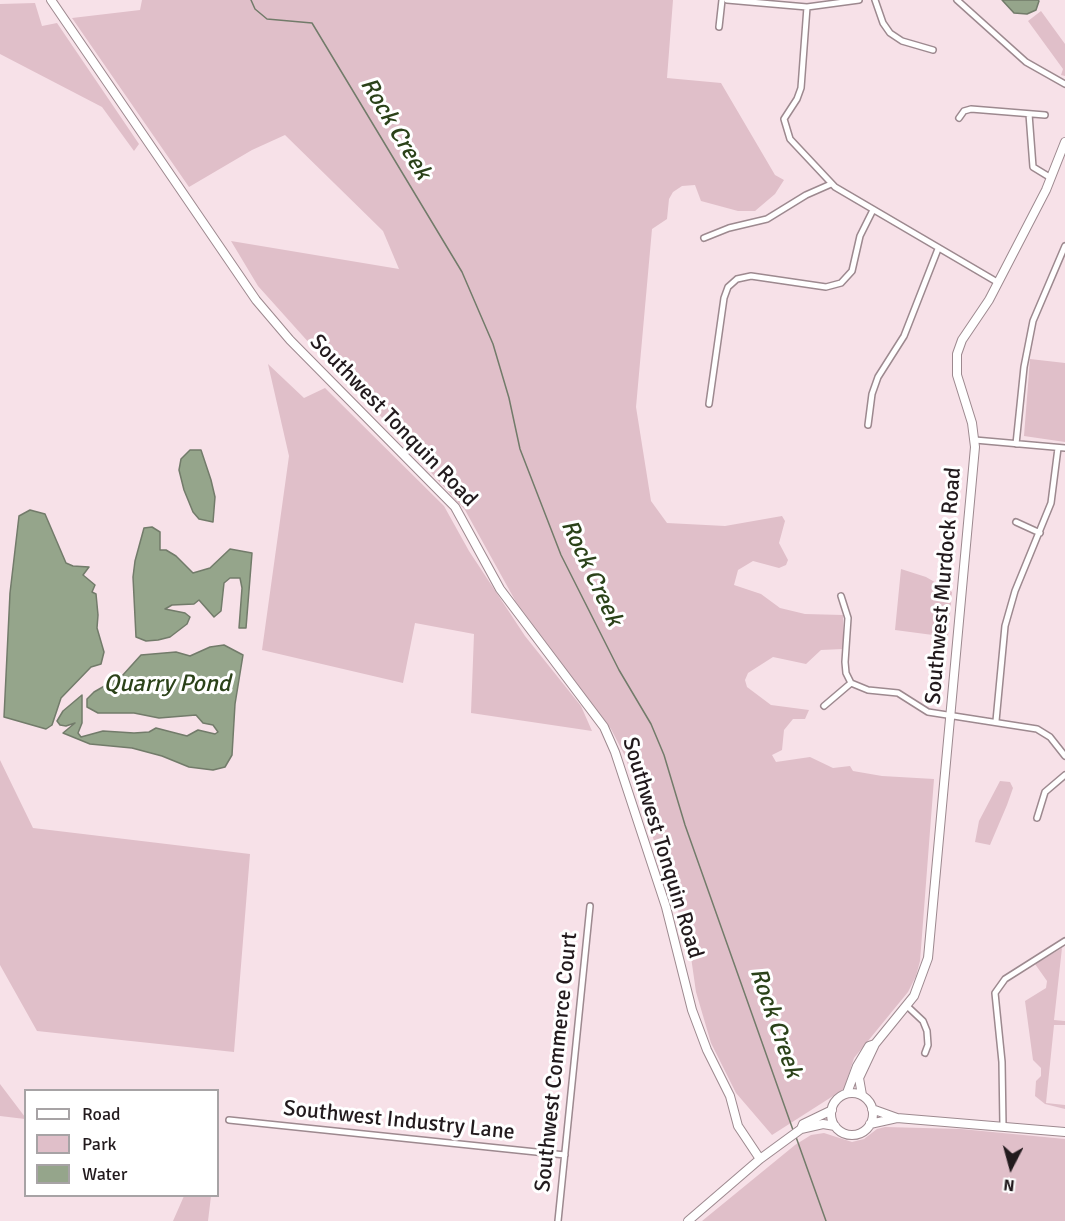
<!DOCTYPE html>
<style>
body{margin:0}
#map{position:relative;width:1065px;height:1221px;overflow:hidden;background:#f7e1e8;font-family:Signika,sans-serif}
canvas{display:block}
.legend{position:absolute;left:24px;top:1089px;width:195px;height:108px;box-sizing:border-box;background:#fff;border:2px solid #a7a3a5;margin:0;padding:8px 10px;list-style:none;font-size:18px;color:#221a1d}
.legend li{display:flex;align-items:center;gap:12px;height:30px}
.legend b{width:30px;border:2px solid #a7a3a5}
.north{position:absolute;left:981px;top:1137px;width:60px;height:60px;-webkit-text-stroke:4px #fff;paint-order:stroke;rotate:186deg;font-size:16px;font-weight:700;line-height:24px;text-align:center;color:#221a1d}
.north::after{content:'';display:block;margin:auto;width:21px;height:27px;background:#221a1d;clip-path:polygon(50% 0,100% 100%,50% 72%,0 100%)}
</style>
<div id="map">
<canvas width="1065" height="1221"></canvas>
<ul class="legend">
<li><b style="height:8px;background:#fff"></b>Road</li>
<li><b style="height:16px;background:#e0bfc9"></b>Park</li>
<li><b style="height:16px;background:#95a58b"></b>Water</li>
</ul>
<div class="north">N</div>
</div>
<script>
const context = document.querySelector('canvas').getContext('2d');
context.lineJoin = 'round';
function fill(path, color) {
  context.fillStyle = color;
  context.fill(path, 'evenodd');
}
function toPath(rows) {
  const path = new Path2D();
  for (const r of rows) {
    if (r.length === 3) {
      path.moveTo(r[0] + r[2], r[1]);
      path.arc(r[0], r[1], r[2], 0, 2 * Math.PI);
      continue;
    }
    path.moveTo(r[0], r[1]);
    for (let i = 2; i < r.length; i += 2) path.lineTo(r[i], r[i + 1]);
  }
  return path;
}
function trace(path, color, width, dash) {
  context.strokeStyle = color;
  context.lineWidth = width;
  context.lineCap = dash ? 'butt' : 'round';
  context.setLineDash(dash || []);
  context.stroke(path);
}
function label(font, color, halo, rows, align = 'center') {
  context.font = font + ' Signika,sans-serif';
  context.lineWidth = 6;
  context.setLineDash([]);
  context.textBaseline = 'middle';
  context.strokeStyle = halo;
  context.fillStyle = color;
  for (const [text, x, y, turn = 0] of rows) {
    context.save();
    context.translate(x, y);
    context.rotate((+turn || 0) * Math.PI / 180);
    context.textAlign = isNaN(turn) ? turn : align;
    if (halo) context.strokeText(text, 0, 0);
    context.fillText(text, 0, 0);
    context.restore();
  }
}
fill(toPath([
 [142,0,673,0,667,78,721,83,775,175,784,180,775,194,755,211,738,211,701,201,695,185,682,186,673,192,669,199,667,219,652,229,636,407,651,501,667,523,725,526,782,516,785,521,779,543,788,560,786,565,779,568,753,561,738,570,734,585,761,594,780,608,805,614,843,615,843,649,821,650,806,664,773,657,748,673,745,680,747,687,771,705,809,710,805,719,793,719,784,730,782,750,772,755,776,762,810,757,833,768,850,766,853,771,882,776,934,779,920,961,916,976,908,992,854,1058,844,1089,772,1135,736,1093,711,1043,696,992,689,943,625,756,611,729,516,602,465,510,406,445,398,424,392,428,311,345,258,286,231,241,399,269,383,231,285,135,252,150,189,187,72,18,140,10],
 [35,3,42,26,57,23,139,144,134,151,102,107,0,54,0,4],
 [1041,11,1065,44,1065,76,1061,75,1063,69,1028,21],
 [1030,359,1065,363,1065,442,1024,436],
 [268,364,304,398,325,388,444,506,469,551,525,636,581,706,592,731,471,713,474,634,415,623,403,683,262,650,289,456],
 [901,569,926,577,952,592,948,637,895,630],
 [0,760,33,828,250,854,234,1052,37,1031,0,965],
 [1000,781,1010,782,1013,788,1007,805,990,845,975,842,979,821],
 [1062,948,1054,1020,1065,1021,1065,1025,1054,1025,1046,1103,1065,1105,1065,1109,1045,1104,1035,1096,1036,1081,1041,1076,1041,1068,1033,1060,1025,1001,1046,988,1047,981,1035,964],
 [0,1084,25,1117,25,1119,0,1116],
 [885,1127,961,1129,1065,1139,1065,1221,702,1221,795,1145,811,1135,824,1133,852,1142,864,1139,877,1129],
 [184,1196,211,1196,208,1221,173,1221]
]), '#e0bfc9');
const water = toPath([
 [1002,0,1038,0,1039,1,1036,10,1027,14,1014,13,1002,0],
 [190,450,201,450,211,480,215,497,213,522,199,519,193,512,184,490,179,470,181,459,190,450],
 [30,510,45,514,66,563,73,566,89,567,83,575,95,585,92,592,96,594,98,615,97,628,104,652,101,664,91,667,61,698,52,725,46,729,4,717,10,593,19,516,30,510],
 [152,527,160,532,160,550,166,550,176,556,193,573,210,568,230,549,252,553,246,628,239,628,242,588,240,578,230,578,224,583,221,611,214,617,199,600,194,604,172,605,165,609,185,613,190,617,187,624,170,637,158,640,146,641,136,637,133,577,135,561,144,528,152,527],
 [224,645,243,655,235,704,232,755,225,767,213,770,189,767,162,756,132,748,90,744,63,733,75,723,66,726,60,725,57,721,63,711,82,695,82,723,78,733,81,737,103,731,134,733,149,732,156,728,187,736,198,730,215,734,218,732,213,725,203,723,196,715,159,718,134,713,98,713,87,707,87,699,94,692,122,676,141,655,176,652,190,656,210,647,224,645]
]);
fill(water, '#95a58b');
trace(water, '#727b6a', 1.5);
trace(toPath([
 [251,0,255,9,267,19,312,23,462,272,493,344,509,398,520,449,561,555,619,670,651,724,664,755,685,825,793,1130],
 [796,1137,826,1221]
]), '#727b6a', 1.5);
const minor = toPath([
 [727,0,807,7,859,0],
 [875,0,883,23,890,33,902,41,933,50],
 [957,0,1026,62,1065,84],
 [807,7,801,88,797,99,784,119,790,139,835,187,997,282],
 [719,27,722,0],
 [1029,114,1033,167,1051,178],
 [959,118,964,111,971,109,1045,115],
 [704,238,729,228,767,219,806,195,831,184],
 [709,404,724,298,728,287,737,279,751,276,826,287,841,283,852,271,860,236,873,210],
 [868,425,872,394,878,377,904,336,938,249],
 [975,440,1065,448],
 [1016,444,1024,367,1033,321,1065,246],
 [1016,522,1040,533],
 [841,596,848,618,845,662,846,673,851,683,868,690,898,693,928,712,1037,729,1050,737,1065,756],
 [824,706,851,683],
 [996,721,1005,626,1015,591,1051,503,1058,448],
 [1037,818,1045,792,1065,775],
 [907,1006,923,1021,927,1031,928,1045,925,1053],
 [229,1120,565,1155],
 [1003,1126,1002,1062,995,993,1005,979,1065,941],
 [558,1221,590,906]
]);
const secondary = toPath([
 [51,0,256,300,290,340,455,507,500,589,604,727,615,752,666,907,692,1010,707,1050,730,1096,738,1126,760,1159],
 [847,1093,857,1066,869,1046,875,1044,914,996,928,958,975,447,972,423,957,375,957,354,962,340,989,300,1046,190,1065,142],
 [852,1114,21],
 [862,1095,859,1078,875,1044],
 [872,1109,897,1118],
 [870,1124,897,1118,1065,1132],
 [801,1129,823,1124,835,1126],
 [688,1221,760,1159,801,1129,803,1124,832,1110]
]);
trace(minor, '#9d898f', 8);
trace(secondary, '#9d898f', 10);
trace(minor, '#fff', 5);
trace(secondary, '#fff', 8);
label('22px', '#221a1d', '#fff', [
 ["Southwest Tonquin Road",393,421,46],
 ["Southwest Murdock Road",944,586,-85],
 ["Southwest Tonquin Road",662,848,73],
 ["Southwest Commerce Court",557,1062,-84],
 ["Southwest Industry Lane",399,1121,6]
]);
label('italic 24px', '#2b4219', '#fff', [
 ["Rock Creek",395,129,59],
 ["Rock Creek",591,573,65],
 ["Quarry Pond",167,685],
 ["Rock Creek",775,1023,71]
]);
</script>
